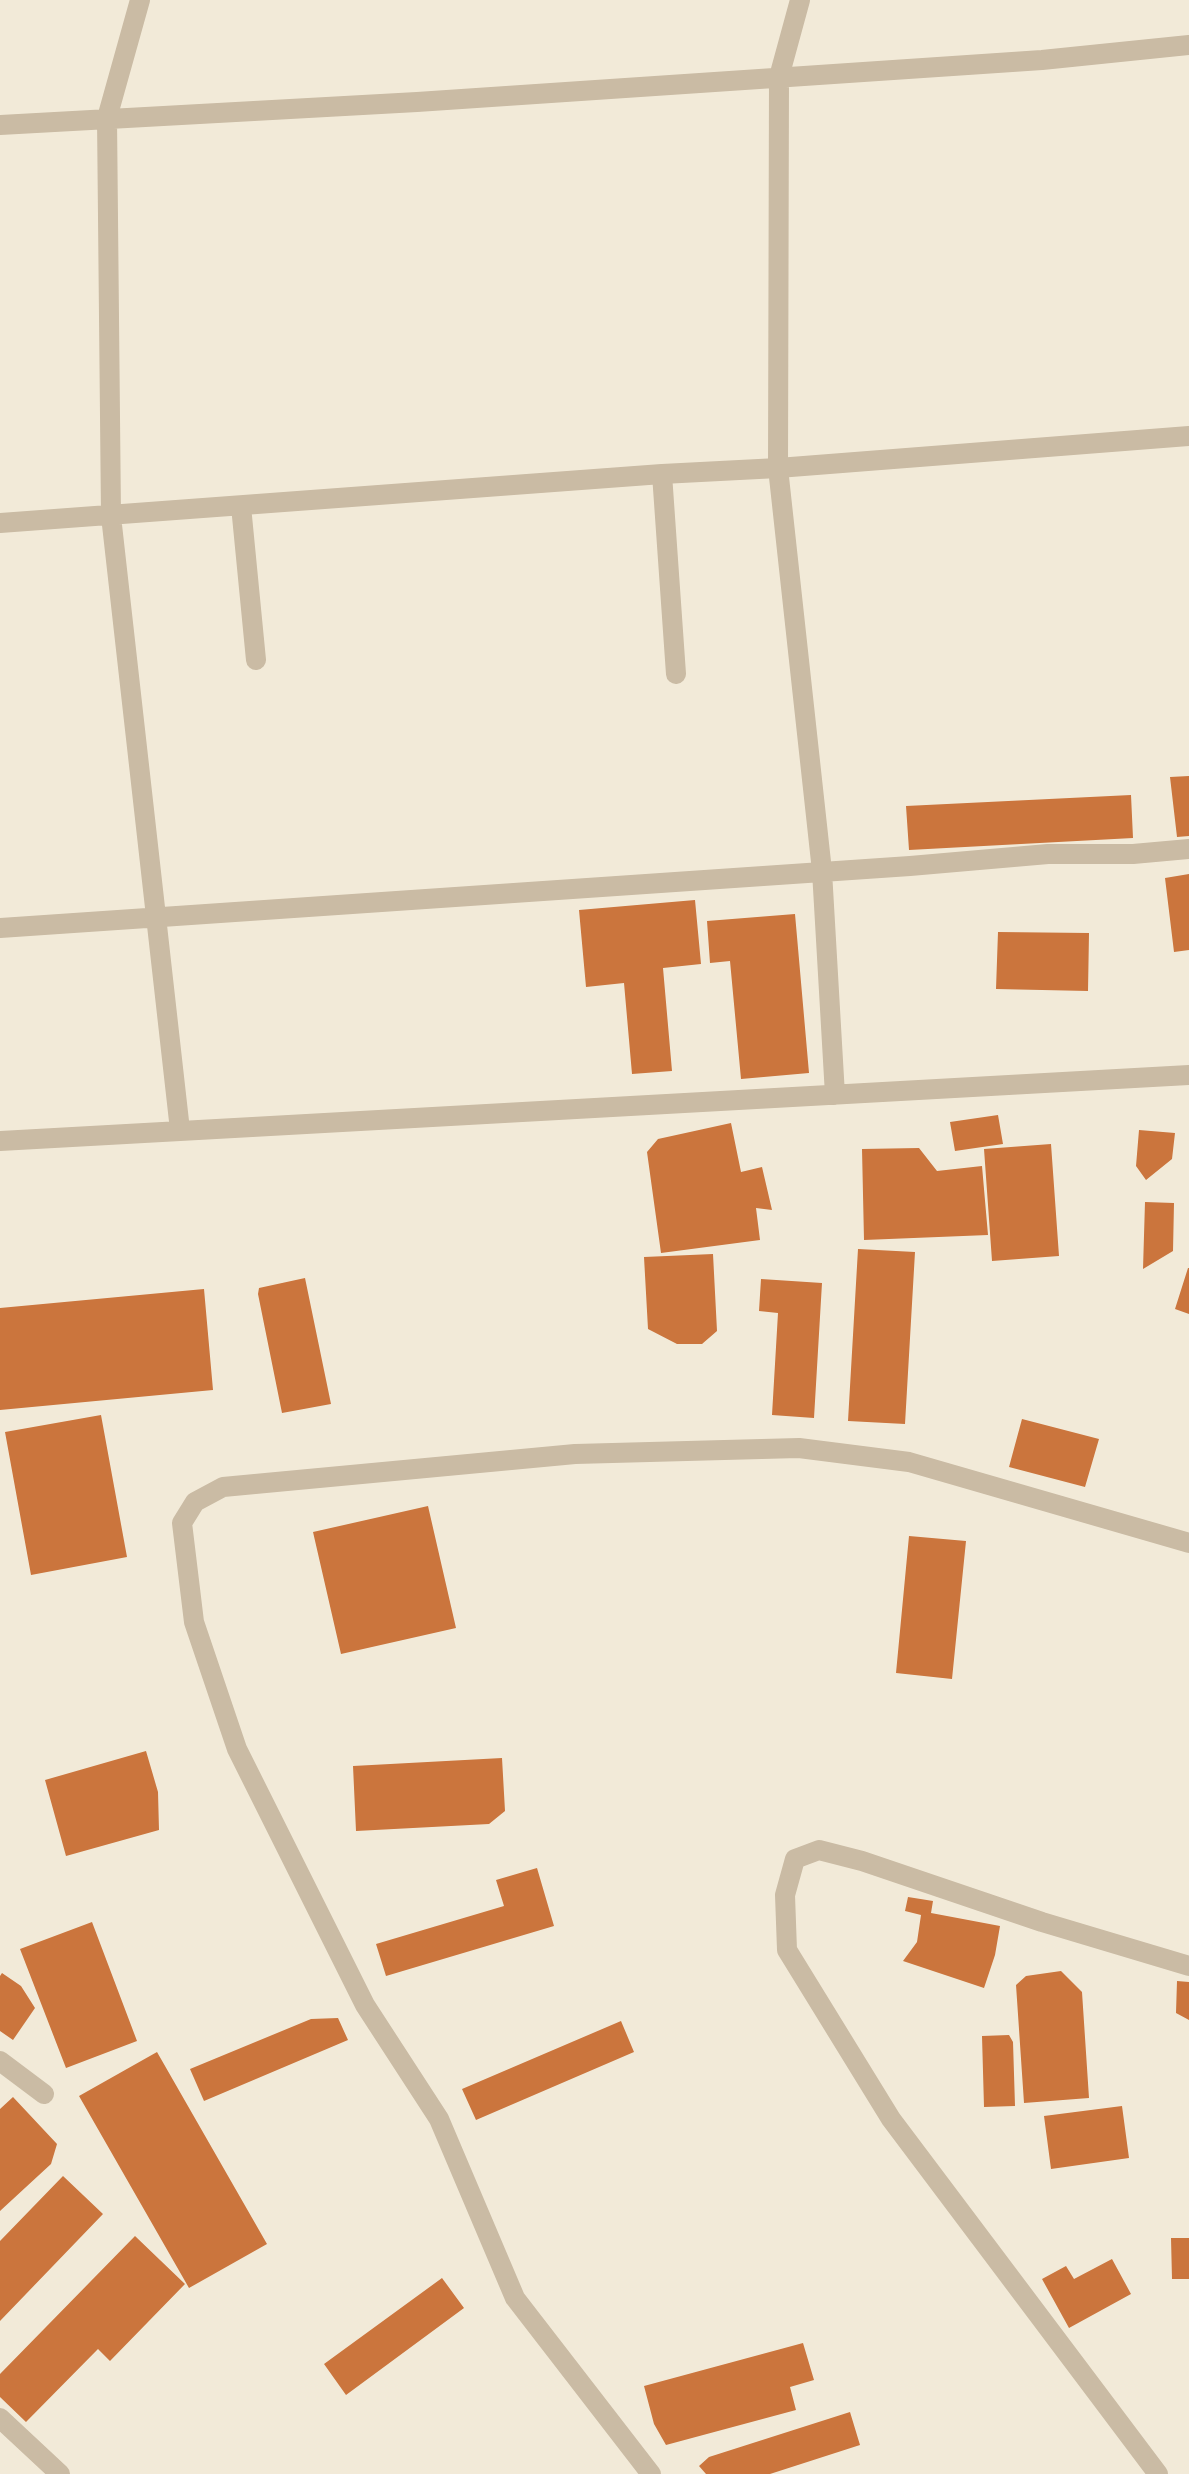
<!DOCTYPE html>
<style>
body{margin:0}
canvas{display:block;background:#f2ead8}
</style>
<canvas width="1189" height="2474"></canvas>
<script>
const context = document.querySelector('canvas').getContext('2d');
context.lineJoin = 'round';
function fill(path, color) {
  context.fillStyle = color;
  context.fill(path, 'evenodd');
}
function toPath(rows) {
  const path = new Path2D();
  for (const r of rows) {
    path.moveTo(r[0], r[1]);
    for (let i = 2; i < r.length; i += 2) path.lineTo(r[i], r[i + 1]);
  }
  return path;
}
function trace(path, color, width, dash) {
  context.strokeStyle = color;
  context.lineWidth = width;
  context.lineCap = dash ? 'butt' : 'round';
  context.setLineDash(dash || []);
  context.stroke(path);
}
fill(toPath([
 [1189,776,1189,836,1177,837,1170,777],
 [1131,795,1133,838,909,850,906,806],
 [1189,874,1189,950,1174,952,1165,878],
 [695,900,701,964,663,968,672,1071,632,1074,624,983,586,987,579,910],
 [795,914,809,1073,741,1079,730,961,710,963,707,921],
 [998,932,1089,933,1088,991,996,989],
 [998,1115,1003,1144,955,1151,950,1122],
 [731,1123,741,1172,762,1167,772,1210,756,1208,760,1240,661,1253,647,1152,658,1139],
 [1139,1130,1175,1133,1172,1159,1146,1180,1136,1166],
 [1051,1144,1059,1256,992,1261,984,1149],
 [919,1148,937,1171,982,1166,988,1235,864,1240,862,1149],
 [1145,1202,1174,1203,1173,1251,1143,1269],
 [858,1249,915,1252,905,1424,848,1421],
 [713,1254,717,1331,702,1344,677,1344,648,1329,644,1257],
 [1188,1268,1189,1268,1189,1314,1175,1309],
 [305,1278,331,1404,282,1413,258,1294,259,1288],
 [761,1279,822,1283,814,1418,772,1415,778,1313,759,1311],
 [204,1289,213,1390,0,1410,0,1308],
 [101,1415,127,1557,31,1575,5,1432],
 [1022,1419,1099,1439,1085,1487,1009,1467],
 [428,1506,456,1628,341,1654,313,1532],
 [909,1536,966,1541,952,1679,896,1673],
 [146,1751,158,1792,159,1830,66,1856,45,1780],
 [502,1758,505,1811,489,1824,356,1831,353,1766],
 [537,1868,554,1926,386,1976,376,1944,504,1906,496,1880],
 [908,1897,933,1901,931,1913,1000,1926,995,1955,984,1988,903,1961,917,1942,921,1915,905,1911],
 [92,1922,137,2041,66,2068,20,1949],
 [1061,1971,1082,1992,1089,2098,1024,2103,1016,1985,1026,1976],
 [2,1973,21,1986,35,2008,13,2040,0,2031,0,1976],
 [1177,1981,1189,1982,1189,2020,1176,2013],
 [338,2018,348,2040,204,2101,190,2069,311,2019],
 [621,2021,634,2052,476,2120,462,2089],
 [1009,2035,1013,2042,1015,2106,984,2107,982,2036],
 [157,2052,267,2244,189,2288,79,2096],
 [13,2097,57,2144,51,2164,0,2211,0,2109],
 [1122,2106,1129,2158,1051,2169,1044,2116],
 [63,2176,103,2214,0,2321,0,2241],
 [135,2236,185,2284,110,2361,98,2349,26,2422,0,2397,0,2374],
 [1171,2238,1189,2238,1189,2279,1172,2279],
 [1112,2259,1131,2294,1069,2328,1042,2279,1066,2266,1074,2279],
 [442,2278,464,2308,346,2395,324,2364],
 [803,2343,814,2380,790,2387,796,2410,666,2445,654,2424,644,2386],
 [850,2412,860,2445,770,2474,706,2474,699,2466,709,2457]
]), '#cb753d');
trace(toPath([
 [140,0,107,118,111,516,180,1130],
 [800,0,779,77,778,468,822,871,835,1095],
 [0,125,417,102,1042,60,1189,45],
 [662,474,676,674],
 [241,506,256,660],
 [0,523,662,474,778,468,1189,436],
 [0,928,910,866,1048,854,1133,854,1189,849],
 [0,1141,1189,1075],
 [0,2061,44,2094],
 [0,2418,60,2474],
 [651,2474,515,2298,439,2119,365,2005,237,1749,194,1622,182,1523,195,1502,223,1487,575,1454,799,1448,909,1462,1189,1543],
 [1158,2474,891,2119,787,1950,785,1895,795,1859,819,1850,862,1861,1042,1922,1189,1966]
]), '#cabba4', 20);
</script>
